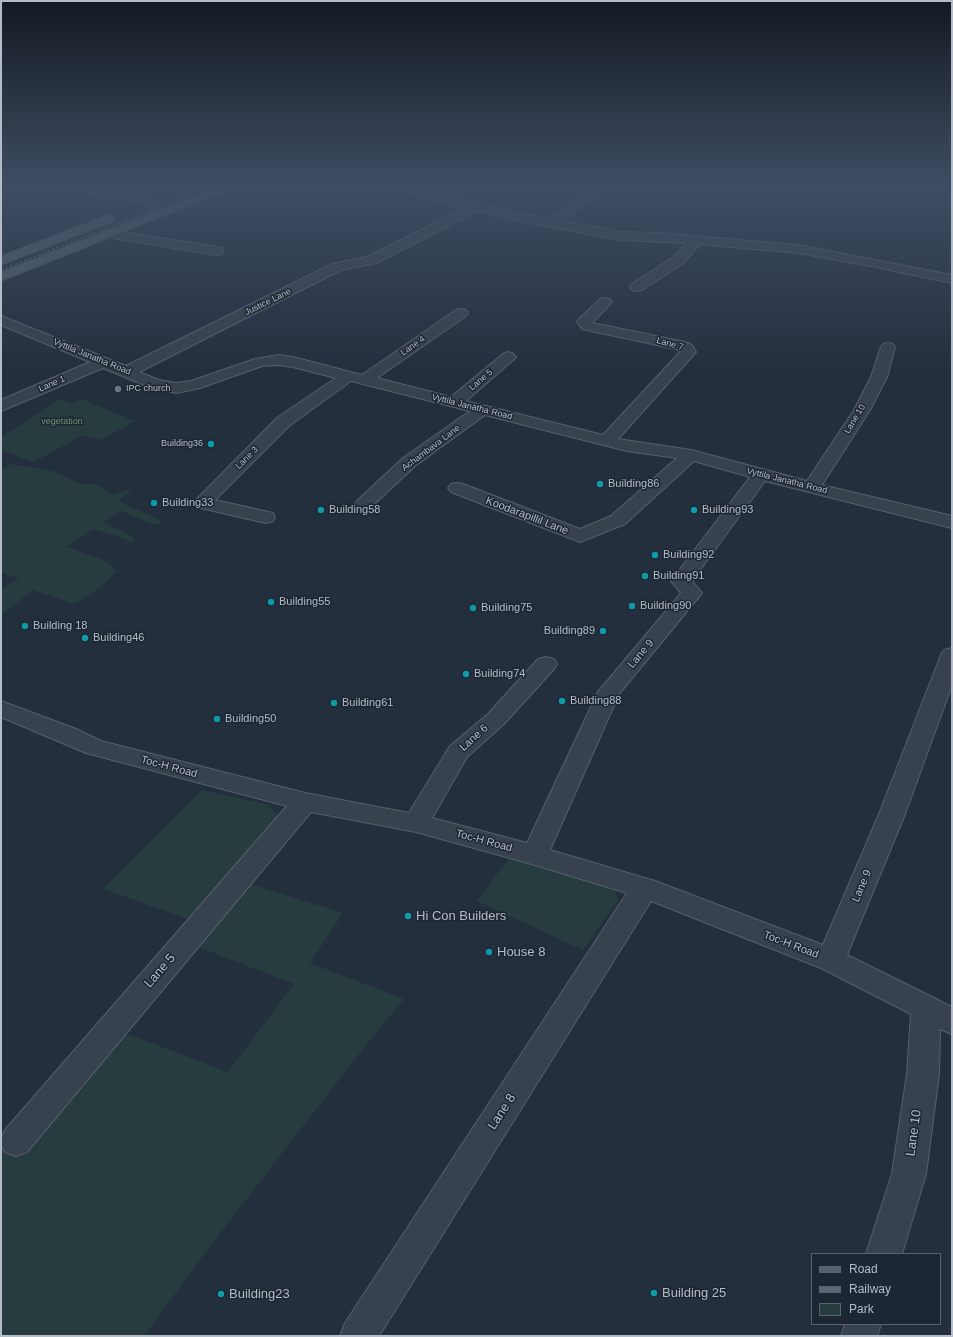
<!DOCTYPE html>
<style>
body{margin:0}
#map{position:relative;width:953px;height:1337px;overflow:hidden;background:#242f3e;font-family:Arial,sans-serif}
canvas{display:block}
.frame{position:absolute;inset:0;border:2px solid #b4bcc9;pointer-events:none}
.legend{position:absolute;left:811px;top:1253px;width:130px;height:72px;box-sizing:border-box;background:#1d2633;border:1px solid #59626f;margin:0;padding:5px 7px;list-style:none;font-size:12px;color:#b4bcc9}
.legend li{display:flex;align-items:center;gap:8px;height:20px}
.legend b{width:20px;border:1px solid #59626f}
</style>
<div id="map">
<canvas width="953" height="1337"></canvas>
<div class="frame"></div>
<ul class="legend">
<li><b style="height:5px;background:#56606e"></b>Road</li>
<li><b style="height:5px;background:#5a6575"></b>Railway</li>
<li><b style="height:11px;background:#263c3f"></b>Park</li>
</ul>
</div>
<script>
const context = document.querySelector('canvas').getContext('2d');
context.lineJoin = 'round';
function fill(path, color) {
  context.fillStyle = color;
  context.fill(path, 'evenodd');
}
function toPath(rows) {
  const path = new Path2D();
  for (const r of rows) {
    path.moveTo(r[0], r[1]);
    for (let i = 2; i < r.length; i += 2) path.lineTo(r[i], r[i + 1]);
  }
  return path;
}
function trace(path, color, width, dash) {
  context.strokeStyle = color;
  context.lineWidth = width;
  context.lineCap = dash ? 'butt' : 'round';
  context.setLineDash(dash || []);
  context.stroke(path);
}
function label(font, color, halo, rows, align = 'center') {
  context.font = font + ' Arial,sans-serif';
  context.lineWidth = 3;
  context.setLineDash([]);
  context.textBaseline = 'middle';
  context.strokeStyle = halo;
  context.fillStyle = color;
  for (const [text, x, y, turn = 0] of rows) {
    context.save();
    context.translate(x, y);
    context.rotate((+turn || 0) * Math.PI / 180);
    context.textAlign = isNaN(turn) ? turn : align;
    if (halo) context.strokeText(text, 0, 0);
    context.fillText(text, 0, 0);
    context.restore();
  }
}
fill(toPath([
 [59,399,71,403,82,399,135,421,102,440,81,436,34,462,1,450,1,438],
 [11,464,52,471,81,484,95,484,113,495,133,488,119,501,163,522,154,525,121,511,104,522,133,537,133,542,93,529,67,547,106,561,117,571,99,588,75,604,33,590,1,615,1,590,19,578,1,572,1,470],
 [202,790,270,805,277,815,274,827,191,920,103,889],
 [510,857,614,886,618,900,583,950,477,901],
 [250,884,343,913,310,963,404,999,362,1050,211,1245,144,1336,1,1336,1,1148,20,1155,125,1033,228,1072,294,984,198,947]
]), '#263c3f');
const minor = toPath([
 [56,185,77,185,151,199,155,200,157,202,155,204,151,205,62,188,58,187,56,185],
 [371,185,401,186,508,211,548,219,596,186,600,185,604,186,606,188,604,190,561,221,621,232,659,233,798,245,952,275,952,283,871,266,798,253,700,244,682,264,642,290,637,291,632,290,630,287,632,284,672,258,687,243,621,240,508,219,478,211,376,263,341,270,139,372,159,380,176,383,191,381,255,359,278,355,293,357,362,375,456,310,461,309,466,310,468,313,466,316,377,378,451,397,503,354,508,352,513,354,516,357,513,360,466,401,603,435,681,351,676,349,582,329,577,322,579,319,600,299,605,298,610,299,612,302,592,323,685,342,692,345,696,352,618,439,691,450,807,481,854,410,871,377,881,347,883,344,888,343,893,344,895,347,887,377,870,410,822,485,952,516,952,528,765,481,692,581,702,593,619,694,550,850,655,881,823,945,879,814,941,655,944,650,952,648,952,685,905,814,847,955,952,1007,952,1034,940,1029,939,1074,926,1174,902,1254,866,1254,892,1174,907,1074,911,1014,821,968,651,901,379,1336,340,1336,345,1323,627,893,535,865,416,832,311,812,27,1152,16,1156,5,1152,1,1144,1,1138,5,1130,287,806,86,753,1,717,1,701,76,729,101,741,305,793,409,813,450,746,488,714,538,659,546,657,554,659,557,664,554,669,504,724,467,757,432,818,527,843,598,692,681,593,671,581,750,477,694,461,625,524,580,542,451,492,448,488,451,484,457,483,463,484,580,529,611,516,677,458,627,451,485,415,415,466,370,508,364,510,358,508,355,504,358,500,403,458,470,411,351,381,289,426,215,500,273,513,275,517,273,521,266,523,196,507,193,503,277,418,336,378,293,367,278,365,262,366,200,388,176,393,149,387,103,368,1,411,1,400,90,362,1,325,1,316,126,366,332,264,367,257,466,208,401,192,372,187,371,185],
 [111,230,217,247,222,248,223,251,222,254,217,255,107,237,105,234,107,231,111,230],
 [845,1324,881,1324,877,1336,841,1336,845,1324]
]);
const primary = toPath([
 [222,185,237,185,235,187,1,281,1,272,222,185],
 [108,215,112,216,114,219,112,222,1,265,1,256,108,215]
]);
trace(minor, '#565f6c', 2);
trace(primary, '#414a57', 2);
fill(minor, '#38414e');
fill(primary, '#56606e');
trace(toPath([
 [1,270,213,185]
]), '#5a6575', 1.5, [2.5, 2.5]);
const sky = context.createLinearGradient(0, 0, 0, 372);
sky.addColorStop(0, '#141a22');
sky.addColorStop(0.5, '#3f4d63');
sky.addColorStop(1, '#3f4d6300');
context.fillStyle = sky;
context.fillRect(0, 0, 953, 372);
for (const [x, y, r, color] of [
 [118,389,4,"#6b7280"],
 [211,444,4,"#0f9aa8"],
 [600,484,4,"#0f9aa8"],
 [154,503,4,"#0f9aa8"],
 [321,510,4,"#0f9aa8"],
 [694,510,4,"#0f9aa8"],
 [655,555,4,"#0f9aa8"],
 [645,576,4,"#0f9aa8"],
 [271,602,4,"#0f9aa8"],
 [632,606,4,"#0f9aa8"],
 [473,608,4,"#0f9aa8"],
 [25,626,4,"#0f9aa8"],
 [603,631,4,"#0f9aa8"],
 [85,638,4,"#0f9aa8"],
 [466,674,4,"#0f9aa8"],
 [562,701,4,"#0f9aa8"],
 [334,703,4,"#0f9aa8"],
 [217,719,4,"#0f9aa8"],
 [408,916,4,"#0f9aa8"],
 [489,952,4,"#0f9aa8"],
 [654,1293,4,"#0f9aa8"],
 [221,1294,4,"#0f9aa8"]
]) {
  const dot = new Path2D();
  dot.arc(x, y, r, 0, 2 * Math.PI);
  context.fillStyle = color;
  context.fill(dot);
  trace(dot, '#1d2633', 1.5);
}
label('9px', '#b4bcc9', '#1d2633', [
 ["Justice Lane",268,302,-26],
 ["Lane 7",670,344,15],
 ["Lane 4",413,346,-35],
 ["Vyttila Janatha Road",92,357,22],
 ["Lane 5",481,380,-40],
 ["Lane 1",52,384,-23],
 ["Vyttila Janatha Road",472,407,14],
 ["Lane 10",855,419,-59],
 ["Achambava Lane",431,448,-37],
 ["Lane 3",247,458,-45],
 ["Vyttila Janatha Road",787,481,14]
]);
label('9px', '#b4bcc9', '#1d2633', [
 ["IPC church",126,389],
 ["Building36",203,444,"right"]
], 'left');
label('9px', '#6b9a76', '#1d2633', [
 ["vegetation",62,422]
]);
label('11px', '#b4bcc9', '#1d2633', [
 ["Building86",608,484],
 ["Building33",162,503],
 ["Building58",329,510],
 ["Building93",702,510],
 ["Building92",663,555],
 ["Building91",653,576],
 ["Building55",279,602],
 ["Building90",640,606],
 ["Building75",481,608],
 ["Building 18",33,626],
 ["Building89",595,631,"right"],
 ["Building46",93,638],
 ["Building74",474,674],
 ["Building88",570,701],
 ["Building61",342,703],
 ["Building50",225,719]
], 'left');
label('11px', '#b4bcc9', '#1d2633', [
 ["Koodarapillil Lane",527,516,21],
 ["Lane 9",641,654,-50],
 ["Lane 6",474,738,-42],
 ["Toc-H Road",169,767,15],
 ["Toc-H Road",484,841,15],
 ["Lane 9",862,886,-67],
 ["Toc-H Road",791,945,21]
]);
label('13px', '#b4bcc9', '#1d2633', [
 ["Hi Con Builders",416,916],
 ["House 8",497,952],
 ["Building 25",662,1293],
 ["Building23",229,1294]
], 'left');
label('13px', '#b4bcc9', '#1d2633', [
 ["Lane 5",160,971,-49],
 ["Lane 8",502,1112,-57],
 ["Lane 10",914,1133,-82]
]);
</script>
